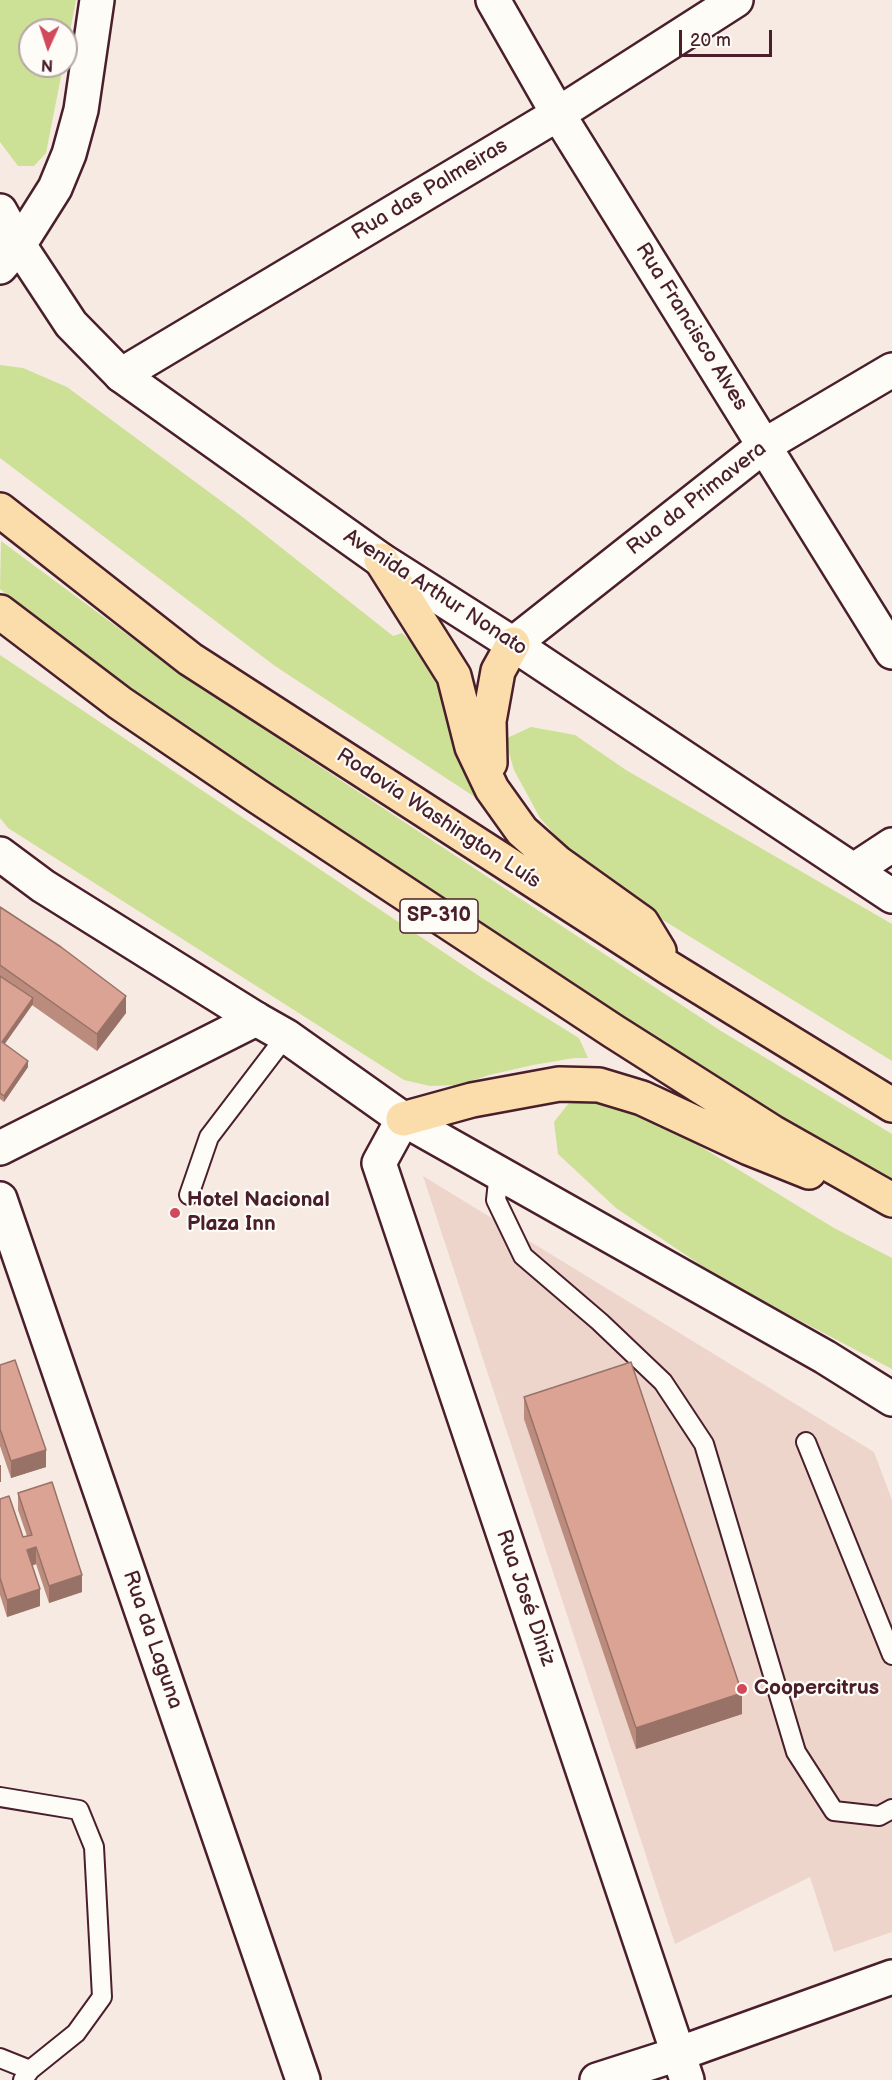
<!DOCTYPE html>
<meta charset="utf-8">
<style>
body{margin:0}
#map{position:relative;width:892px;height:2080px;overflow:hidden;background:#f6eae3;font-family:"Balsamiq Sans",sans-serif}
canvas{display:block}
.north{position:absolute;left:18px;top:18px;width:60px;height:60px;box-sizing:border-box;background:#fdfcf7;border:2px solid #b5a4a5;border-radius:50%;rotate:183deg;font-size:16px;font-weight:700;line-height:24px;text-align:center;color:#4a1f2b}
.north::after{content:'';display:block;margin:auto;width:21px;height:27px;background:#d1495b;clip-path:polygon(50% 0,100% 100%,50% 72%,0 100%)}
.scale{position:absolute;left:679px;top:30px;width:93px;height:27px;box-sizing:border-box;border:3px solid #4a1f2b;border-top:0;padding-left:8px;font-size:18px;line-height:21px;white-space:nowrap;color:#4a1f2b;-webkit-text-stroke:4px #fdfcf7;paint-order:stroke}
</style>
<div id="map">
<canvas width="892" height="2080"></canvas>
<div class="north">N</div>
<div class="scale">20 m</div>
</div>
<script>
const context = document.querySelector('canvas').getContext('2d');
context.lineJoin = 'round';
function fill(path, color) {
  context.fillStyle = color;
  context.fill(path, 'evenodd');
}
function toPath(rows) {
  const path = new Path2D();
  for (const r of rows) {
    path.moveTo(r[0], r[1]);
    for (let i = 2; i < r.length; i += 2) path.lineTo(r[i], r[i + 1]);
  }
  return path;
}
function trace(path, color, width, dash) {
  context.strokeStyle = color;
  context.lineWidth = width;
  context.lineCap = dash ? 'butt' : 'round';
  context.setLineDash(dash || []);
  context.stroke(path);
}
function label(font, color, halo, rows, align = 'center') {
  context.font = font + ' "Balsamiq Sans",sans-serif';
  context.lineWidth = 4.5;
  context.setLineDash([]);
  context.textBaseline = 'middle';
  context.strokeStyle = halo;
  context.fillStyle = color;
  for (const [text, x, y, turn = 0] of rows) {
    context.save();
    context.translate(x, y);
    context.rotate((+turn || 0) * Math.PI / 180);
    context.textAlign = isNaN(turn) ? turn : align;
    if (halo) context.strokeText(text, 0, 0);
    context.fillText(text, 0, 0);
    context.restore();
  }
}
fill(toPath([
 [423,1176,874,1452,892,1500,892,1932,834,1952,810,1877,675,1944]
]), '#eed5cb');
fill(toPath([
 [0,0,76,0,66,52,66,30,30,30,30,66,63,66,46,153,34,166,18,166,0,142],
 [0,365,23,368,67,387,240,515,393,636,402,633,429,659,484,803,275,666,0,458],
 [1,541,163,661,295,750,721,1031,892,1134,892,1182,699,1067,273,789,134,693,0,589],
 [0,655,482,978,579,1038,588,1058,574,1058,533,1065,489,1075,460,1085,430,1086,404,1080,8,828,0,818],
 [531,727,575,735,626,770,892,924,892,1061,624,896,576,859,540,818,514,770,505,739],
 [572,1099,601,1101,629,1108,680,1134,834,1228,892,1258,892,1369,723,1280,616,1208,558,1154,554,1122]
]), '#cce196');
const lane = toPath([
 [499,1172,496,1200,523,1256,600,1322,663,1382,704,1444,796,1752,834,1811,879,1816,892,1809],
 [189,1195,209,1137,286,1036],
 [806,1442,892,1655],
 [0,1797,79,1810,94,1847,102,1997,76,2033,30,2070,23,2080],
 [0,2058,30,2070]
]);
const street = toPath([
 [493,0,558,114,892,652],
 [121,375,558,114,736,0],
 [513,644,765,445,892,370],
 [403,1119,379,1163,687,2080],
 [0,1148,256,1019],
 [0,1199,303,2080],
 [597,2080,678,2054,892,1977]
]);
const secondary = toPath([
 [0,211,19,245,71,324,121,375,381,560,513,644,892,896],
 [0,267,19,245,55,188,69,154,81,110,97,0],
 [0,854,43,886,256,1019,286,1036,403,1119,825,1357,892,1399],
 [854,870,892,845]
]);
const highway = toPath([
 [0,510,190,659,669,968,892,1105],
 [381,560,454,676,472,747,492,789,522,831,558,863,642,923,659,951],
 [0,612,120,703,257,796,613,1031,772,1132,892,1200],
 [490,763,489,721,498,671,513,644],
 [403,1119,472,1100,559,1084,599,1085,642,1098,749,1148,809,1172]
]);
trace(lane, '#4a1f2b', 22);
trace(street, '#4a1f2b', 38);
trace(secondary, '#4a1f2b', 38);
trace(highway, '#4a1f2b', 38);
trace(lane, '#fdfcf7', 18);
trace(street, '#fdfcf7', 33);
trace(secondary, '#fdfcf7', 33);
trace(highway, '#fbddab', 33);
fill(toPath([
 [0,907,126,1013,97,1051,32,1005,4,1044,28,1067,4,1102,0,1099],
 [0,1365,46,1467,11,1478,0,1446],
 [524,1397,742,1714,636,1749,524,1419],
 [18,1493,82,1592,49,1603,36,1564,32,1566,40,1606,7,1617,0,1595,0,1499,23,1537,27,1536,18,1510]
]), '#bb8c7e');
fill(toPath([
 [126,996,126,1013,97,1051,97,1034],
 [33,998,33,1004,2,1048,2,1042],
 [28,1061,28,1067,4,1102,4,1096],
 [46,1450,46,1467,11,1478,11,1461],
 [0,1465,1,1465,1,1482,0,1482],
 [36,1547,36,1564,27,1567,27,1550],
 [82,1575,82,1592,49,1603,49,1586],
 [40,1589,40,1606,7,1617,7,1600],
 [742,1693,742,1714,636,1749,636,1728]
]), '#997267');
const building = toPath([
 [0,907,61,947,126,996,97,1034,0,965,0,907],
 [0,976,33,998,2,1042,28,1061,4,1096,0,1093,0,976],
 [15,1360,46,1450,11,1461,0,1429,0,1365,15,1360],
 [631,1362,742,1693,636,1728,524,1397,631,1362],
 [52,1482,82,1575,49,1586,36,1547,27,1550,40,1589,7,1600,0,1578,0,1499,9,1496,23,1537,32,1535,18,1493,52,1482]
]);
fill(building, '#daa393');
trace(building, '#997267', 1.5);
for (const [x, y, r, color] of [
 [175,1213,6,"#d1495b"],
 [742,1689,6,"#d1495b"]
]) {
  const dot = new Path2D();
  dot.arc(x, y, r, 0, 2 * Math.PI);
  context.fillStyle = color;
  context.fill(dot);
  trace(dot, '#fdfcf7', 2);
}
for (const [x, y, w] of [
 [439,916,78]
]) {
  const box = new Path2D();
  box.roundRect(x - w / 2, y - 17, w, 34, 4.5);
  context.fillStyle = '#fdfcf7';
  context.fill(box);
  trace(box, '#4a1f2b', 1.5);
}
label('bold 20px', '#4a1f2b', null, [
 ["SP-310",439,916]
]);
label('21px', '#4a1f2b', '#fdfcf7', [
 ["Rua das Palmeiras",430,190,-31],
 ["Rua Francisco Alves",691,327,58],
 ["Rua da Primavera",697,499,-38],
 ["Avenida Arthur Nonato",435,593,33],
 ["Rodovia Washington Luís",438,819,33],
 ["Rua José Diniz",525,1598,71],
 ["Rua da Laguna",152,1640,71]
]);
label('bold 21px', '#4a1f2b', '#fdfcf7', [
 ["Hotel Nacional",187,1201],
 ["Plaza Inn",187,1225],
 ["Coopercitrus",754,1689]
], 'left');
</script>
